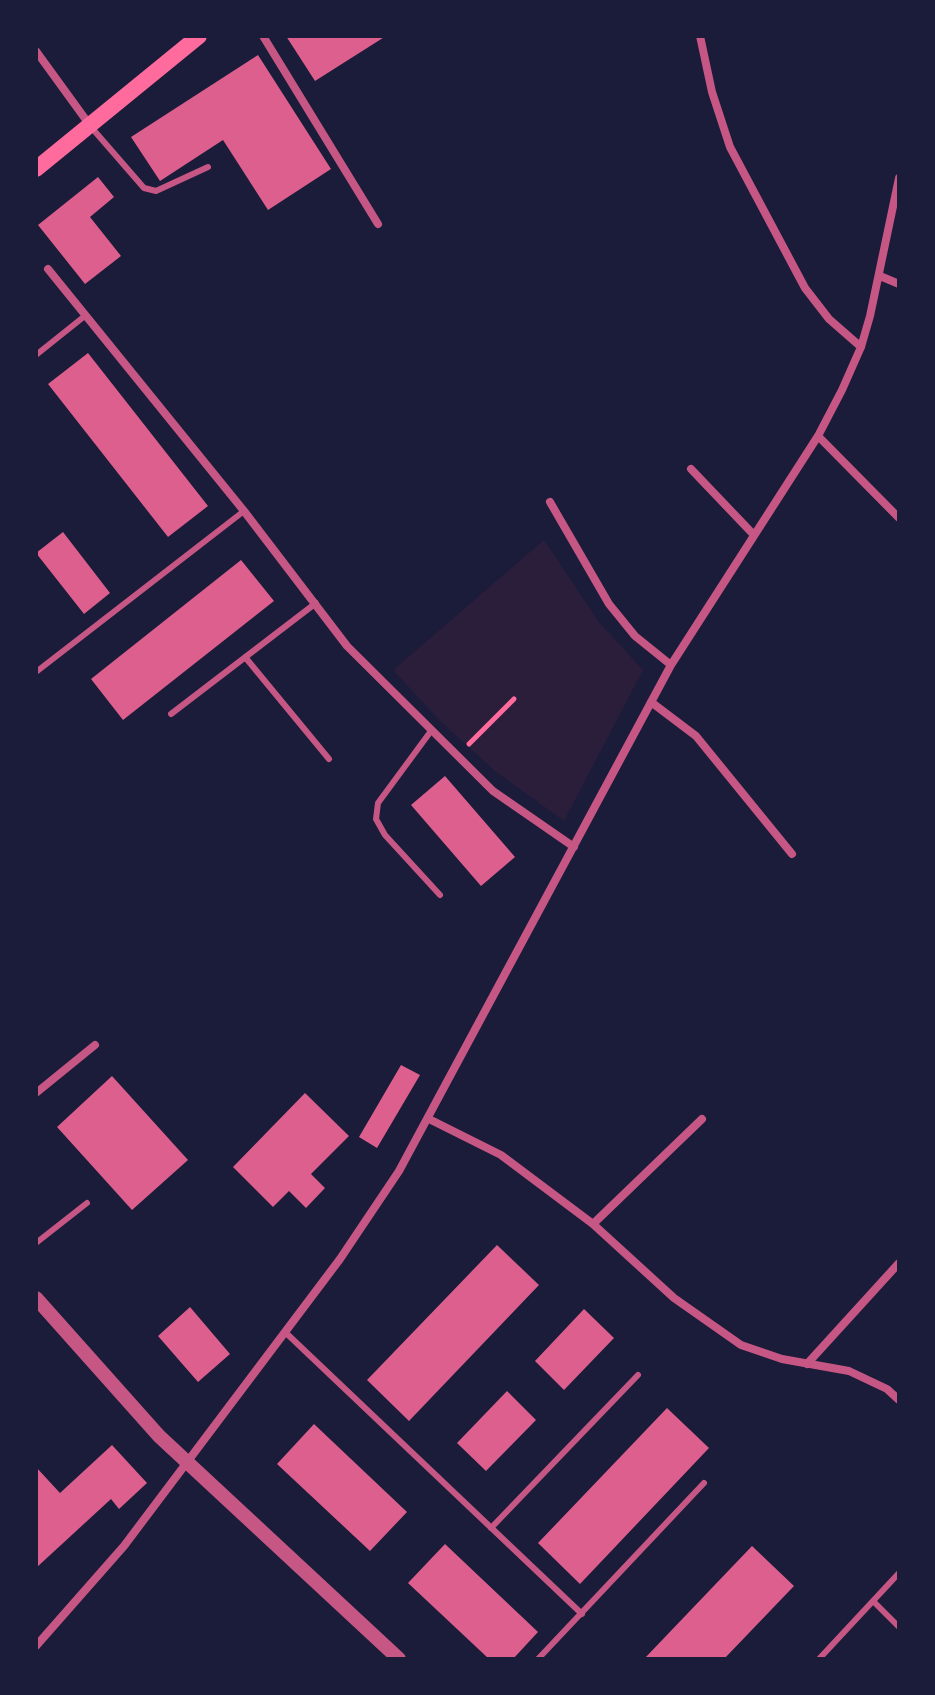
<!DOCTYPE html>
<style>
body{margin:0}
#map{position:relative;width:935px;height:1695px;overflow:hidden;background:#1b1b3a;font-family:"Source Sans 3",sans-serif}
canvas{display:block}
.frame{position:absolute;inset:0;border:38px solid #1b1b3a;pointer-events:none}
</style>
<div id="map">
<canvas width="935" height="1695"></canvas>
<div class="frame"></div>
</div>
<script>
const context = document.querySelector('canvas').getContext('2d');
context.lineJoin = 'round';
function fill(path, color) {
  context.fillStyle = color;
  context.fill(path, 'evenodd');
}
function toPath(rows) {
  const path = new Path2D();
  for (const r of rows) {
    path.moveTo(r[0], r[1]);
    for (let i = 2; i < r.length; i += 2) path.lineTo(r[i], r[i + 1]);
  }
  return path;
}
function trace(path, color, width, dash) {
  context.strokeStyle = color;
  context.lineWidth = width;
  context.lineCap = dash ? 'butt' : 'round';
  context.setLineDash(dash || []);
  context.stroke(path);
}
fill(toPath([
 [544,540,598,621,643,670,564,821,496,772,439,720,393,670]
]), '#2a1e3b');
fill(toPath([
 [286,36,386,36,315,81],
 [258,55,331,169,268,210,223,140,160,181,131,137],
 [98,177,114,197,90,217,121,256,85,284,38,225],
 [88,353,208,506,168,537,48,384],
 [63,532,110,593,84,614,36,553],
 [241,560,274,601,123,720,91,679],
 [445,776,515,857,481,886,411,805],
 [401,1065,420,1075,377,1148,359,1137],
 [112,1076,188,1160,132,1210,57,1127],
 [305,1093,349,1136,311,1174,325,1188,306,1208,289,1191,273,1207,233,1167],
 [497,1245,539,1285,409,1421,367,1380],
 [190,1307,230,1354,198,1382,158,1336],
 [584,1309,614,1338,564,1390,535,1361],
 [507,1391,536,1420,486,1471,457,1443],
 [667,1408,709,1448,580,1584,538,1543],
 [314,1424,407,1512,370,1551,277,1464],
 [112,1445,147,1483,119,1509,111,1499,36,1568,36,1467,60,1493],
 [445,1544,538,1632,513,1659,489,1659,408,1583],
 [752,1546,794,1586,724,1659,644,1659]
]), '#dd5f8e');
trace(toPath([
 [469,744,514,699]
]), '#ff6b9d', 5);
trace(toPath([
 [91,127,144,188,156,191,208,167],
 [36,355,86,315],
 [245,657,329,759],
 [36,672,244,511],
 [171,714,316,603],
 [431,731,378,803,376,819,385,835,440,895],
 [36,1243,87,1203],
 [285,1332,582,1614],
 [491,1528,638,1375],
 [873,1601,899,1627],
 [538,1659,704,1483],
 [819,1659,899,1573]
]), '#c65784', 6);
trace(toPath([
 [263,36,378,224],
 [700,36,712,92,730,147,805,288,829,319,861,347],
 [36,51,89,124],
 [48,269,244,511,347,646,493,791,574,847],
 [880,276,899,284],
 [818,436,899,518],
 [691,469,753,534],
 [550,502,609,604,635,636,671,665],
 [651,702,696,736,792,854],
 [36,1093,95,1045],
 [429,1119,501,1155,593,1224,674,1298,741,1345,782,1359,849,1371,887,1389,899,1400],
 [593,1224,702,1119],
 [807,1364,899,1263],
 [36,1646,124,1546,340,1259,399,1171,671,665,818,436,842,390,861,347,870,316,899,178]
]), '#c65784', 8);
trace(toPath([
 [36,1298,159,1436,399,1659]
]), '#c65784', 14);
trace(toPath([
 [36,169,199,36]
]), '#ff6b9d', 16);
</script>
